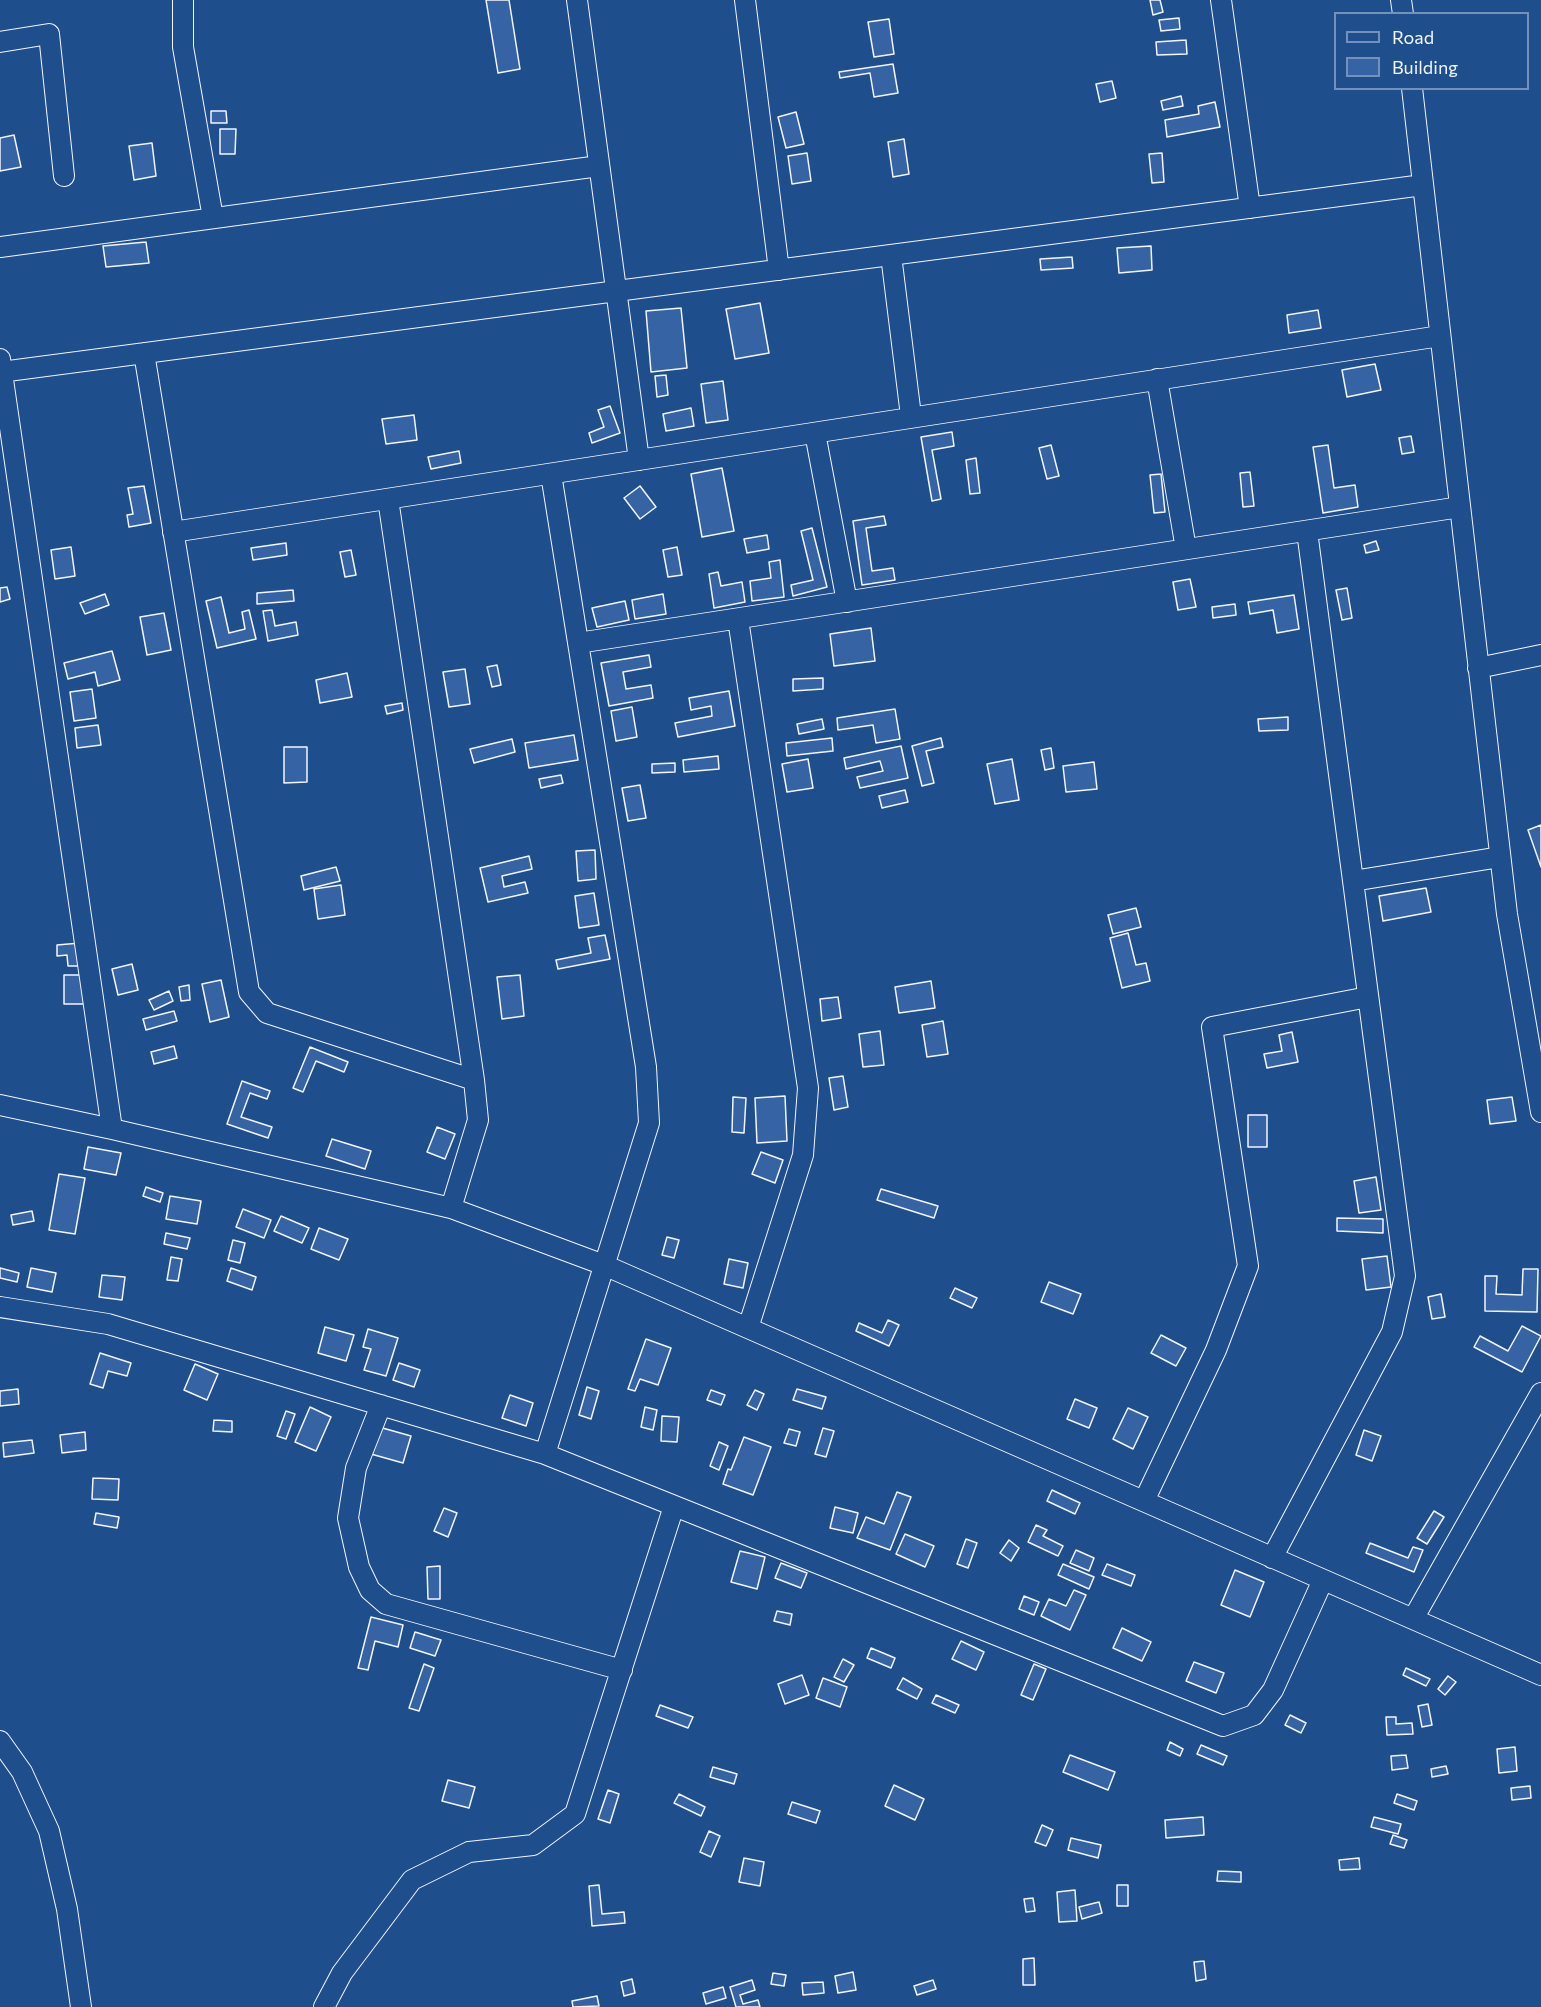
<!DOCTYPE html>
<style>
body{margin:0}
#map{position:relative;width:1541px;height:2007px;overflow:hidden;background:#1f4e8c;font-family:Commissioner,sans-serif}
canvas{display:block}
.legend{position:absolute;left:1334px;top:12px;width:195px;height:78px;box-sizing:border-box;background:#1f4e8c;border:2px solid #7391ba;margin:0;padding:8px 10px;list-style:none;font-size:18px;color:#f2f6ff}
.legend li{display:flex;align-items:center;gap:12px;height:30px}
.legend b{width:30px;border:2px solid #7391ba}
</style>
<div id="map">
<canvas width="1541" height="2007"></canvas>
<ul class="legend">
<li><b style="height:8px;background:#1f4e8c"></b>Road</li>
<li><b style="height:16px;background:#3563a3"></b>Building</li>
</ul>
</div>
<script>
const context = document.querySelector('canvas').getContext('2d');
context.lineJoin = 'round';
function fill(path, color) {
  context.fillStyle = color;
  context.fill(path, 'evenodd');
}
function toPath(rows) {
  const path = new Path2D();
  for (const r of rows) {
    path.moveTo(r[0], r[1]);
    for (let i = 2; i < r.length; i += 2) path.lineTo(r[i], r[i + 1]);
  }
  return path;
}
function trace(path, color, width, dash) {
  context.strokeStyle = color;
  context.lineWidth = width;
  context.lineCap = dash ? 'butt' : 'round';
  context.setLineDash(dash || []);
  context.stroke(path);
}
const building = toPath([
 [486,0,509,0,520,69,498,73,486,0],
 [1150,0,1160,0,1163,12,1153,15,1150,0],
 [1179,18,1180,29,1161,31,1159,20,1179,18],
 [889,19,894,54,874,57,868,22,889,19],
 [1186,40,1187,54,1157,55,1156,42,1186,40],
 [893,64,898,93,874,97,870,73,840,78,839,72,893,64],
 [1112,81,1116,98,1100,102,1096,84,1112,81],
 [1181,96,1183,106,1163,110,1161,101,1181,96],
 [1215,102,1220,127,1167,137,1165,120,1199,114,1198,106,1215,102],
 [211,111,226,111,227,123,211,123,211,111],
 [796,112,804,144,786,148,778,117,796,112],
 [220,129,236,129,235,154,220,154,220,129],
 [14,135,21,167,0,171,0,138,14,135],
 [904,139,909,174,893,177,888,142,904,139],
 [152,143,156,176,134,180,129,146,152,143],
 [807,153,811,181,792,184,788,156,807,153],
 [1162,153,1164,182,1152,183,1149,154,1162,153],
 [146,242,149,263,106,267,103,246,146,242],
 [1151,246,1152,270,1119,273,1117,248,1151,246],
 [1072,257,1073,268,1041,270,1040,259,1072,257],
 [760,303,769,353,735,359,726,309,760,303],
 [681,308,687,368,651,372,646,311,681,308],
 [1318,310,1321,328,1289,333,1287,315,1318,310],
 [1375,364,1381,390,1347,397,1342,370,1375,364],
 [666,375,668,395,657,397,655,376,666,375],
 [723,381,728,420,706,423,701,384,723,381],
 [610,406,620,433,592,443,589,433,604,427,598,410,610,406],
 [691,408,694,426,666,431,663,414,691,408],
 [414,415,417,440,386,444,382,419,414,415],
 [952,432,954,446,932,450,941,499,932,501,921,437,952,432],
 [1411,436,1414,452,1402,454,1399,438,1411,436],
 [1051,445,1059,476,1047,479,1039,448,1051,445],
 [1328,445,1334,488,1355,485,1358,507,1323,513,1313,447,1328,445],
 [459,451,461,463,431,469,428,457,459,451],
 [976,458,980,493,970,494,966,460,976,458],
 [722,468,734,531,702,537,691,474,722,468],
 [1250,472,1254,506,1243,507,1240,473,1250,472],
 [1161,474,1165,512,1154,513,1150,475,1161,474],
 [144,486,151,523,129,527,127,515,133,514,128,488,144,486],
 [640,486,656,507,640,519,624,498,640,486],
 [884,516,886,525,866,528,872,571,893,568,895,580,862,585,853,521,884,516],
 [812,528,827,587,793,596,791,585,813,580,801,531,812,528],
 [767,535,769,549,747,553,744,539,767,535],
 [1376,541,1379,550,1366,553,1364,545,1376,541],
 [286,543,287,555,253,560,251,548,286,543],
 [71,547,75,576,55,579,51,550,71,547],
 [677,547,682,575,668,577,663,550,677,547],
 [351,550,356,575,345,577,340,552,351,550],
 [780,560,784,597,752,601,750,581,771,578,769,562,780,560],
 [718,572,721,586,742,582,745,602,714,608,709,574,718,572],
 [1190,579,1196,607,1178,610,1173,582,1190,579],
 [7,587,10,599,0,602,0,588,7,587],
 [1347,588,1352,618,1342,620,1336,590,1347,588],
 [293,590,294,601,257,604,257,593,293,590],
 [105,594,109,605,85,614,80,603,105,594],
 [663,594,666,614,635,619,632,600,663,594],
 [1294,595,1299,629,1277,633,1273,610,1250,614,1248,602,1294,595],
 [221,597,229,633,245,629,242,612,249,610,256,639,217,648,206,601,221,597],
 [625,601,629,620,597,627,592,608,625,601],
 [1235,604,1236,615,1213,618,1212,607,1235,604],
 [272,610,275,626,296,622,298,635,268,641,263,611,272,610],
 [164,613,171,650,147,655,140,617,164,613],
 [871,628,875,661,834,666,830,634,871,628],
 [112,651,120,680,98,686,95,672,68,679,64,663,112,651],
 [649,655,651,667,623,672,626,689,651,685,653,698,609,706,601,663,649,655],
 [497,665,501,685,492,687,487,667,497,665],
 [465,669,470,704,449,707,443,672,465,669],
 [347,673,352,697,320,703,316,680,347,673],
 [823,678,823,689,793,691,793,679,823,678],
 [92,689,96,718,74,721,70,692,92,689],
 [729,691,735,726,678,737,675,723,712,716,711,706,691,710,689,698,729,691],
 [402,703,403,710,387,714,385,706,402,703],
 [632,707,637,737,616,741,611,711,632,707],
 [895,709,900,739,876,743,873,725,838,730,837,718,895,709],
 [1288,717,1288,730,1259,731,1258,719,1288,717],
 [822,719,824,729,799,734,797,724,822,719],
 [98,725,101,745,77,748,75,728,98,725],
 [574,735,578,760,529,768,525,743,574,735],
 [832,738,833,751,787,756,786,743,832,738],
 [941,738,943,747,926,751,934,783,922,786,912,746,941,738],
 [512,739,515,752,474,763,470,749,512,739],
 [901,746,908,778,860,788,857,777,883,771,880,761,846,769,844,758,901,746],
 [284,747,307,747,307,782,284,783,284,747],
 [1051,748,1054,768,1045,770,1041,750,1051,748],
 [718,756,719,769,684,772,683,760,718,756],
 [808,759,813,788,787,792,782,764,808,759],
 [1012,759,1019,800,995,804,987,764,1012,759],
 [1094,762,1097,789,1066,792,1063,766,1094,762],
 [675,763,675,772,652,773,652,764,675,763],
 [561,775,563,783,541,788,539,779,561,775],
 [640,785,646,818,628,821,622,788,640,785],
 [905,790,908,802,882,808,879,796,905,790],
 [1541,825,1541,867,1528,830,1541,825],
 [595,850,596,879,578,881,576,851,595,850],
 [529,856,532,869,502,876,504,887,525,882,528,893,488,902,480,868,529,856],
 [336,867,340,881,304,890,301,876,336,867],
 [341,885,345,915,318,919,314,889,341,885],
 [1426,888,1431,912,1383,921,1379,896,1426,888],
 [594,893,599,925,579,928,575,896,594,893],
 [1136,908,1141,927,1113,934,1108,915,1136,908],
 [1128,933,1136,965,1146,963,1150,981,1122,988,1110,938,1128,933],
 [605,935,610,959,558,969,556,960,591,953,588,938,605,935],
 [80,943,81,966,68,966,67,955,57,956,57,945,80,943],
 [132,964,138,990,118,995,112,969,132,964],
 [64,975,84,975,85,1004,64,1004,64,975],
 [520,975,524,1016,502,1019,497,977,520,975],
 [221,980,229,1017,210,1022,202,984,221,980],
 [931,981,935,1008,899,1013,895,987,931,981],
 [189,985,190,1000,181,1001,179,987,189,985],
 [169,991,173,1001,154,1010,149,1000,169,991],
 [838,997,841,1018,822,1021,820,999,838,997],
 [174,1011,177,1021,146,1030,143,1019,174,1011],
 [943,1021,948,1054,927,1057,922,1025,943,1021],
 [880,1031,884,1065,863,1067,859,1034,880,1031],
 [1292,1032,1298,1062,1267,1068,1264,1054,1282,1051,1279,1035,1292,1032],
 [174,1046,177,1058,154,1064,151,1052,174,1046],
 [310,1047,348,1062,344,1072,316,1061,303,1092,293,1088,310,1047],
 [843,1076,848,1107,834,1110,829,1078,843,1076],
 [242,1081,270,1091,267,1099,250,1093,241,1117,272,1127,268,1138,227,1124,242,1081],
 [785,1096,787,1141,757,1143,755,1098,785,1096],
 [733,1097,746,1098,744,1133,732,1132,733,1097],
 [1512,1097,1516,1121,1490,1124,1487,1100,1512,1097],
 [1248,1115,1267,1115,1267,1147,1248,1147,1248,1115],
 [437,1127,455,1134,445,1159,427,1152,437,1127],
 [332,1139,371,1151,365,1169,326,1156,332,1139],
 [88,1147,121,1153,116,1175,84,1169,88,1147],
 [761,1152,783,1160,775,1183,752,1174,761,1152],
 [59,1174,85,1178,75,1234,49,1230,59,1174],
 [1376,1177,1381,1210,1359,1213,1354,1181,1376,1177],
 [146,1187,163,1193,160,1202,143,1196,146,1187],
 [881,1189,938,1206,934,1218,877,1200,881,1189],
 [170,1196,201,1201,197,1224,166,1219,170,1196],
 [243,1209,271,1220,264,1238,236,1227,243,1209],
 [32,1211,34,1221,13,1225,11,1215,32,1211],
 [281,1216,309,1228,302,1243,274,1231,281,1216],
 [1337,1218,1383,1219,1383,1233,1337,1231,1337,1218],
 [319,1228,348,1239,339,1260,311,1249,319,1228],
 [166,1233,190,1238,187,1249,164,1244,166,1233],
 [667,1237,679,1240,674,1258,662,1255,667,1237],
 [233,1240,245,1243,240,1263,228,1260,233,1240],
 [1387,1256,1391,1287,1366,1290,1362,1259,1387,1256],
 [171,1257,182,1259,178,1281,167,1280,171,1257],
 [729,1259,748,1263,743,1288,724,1284,729,1259],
 [0,1268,19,1273,17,1282,0,1278,0,1268],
 [31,1268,56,1273,52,1292,27,1287,31,1268],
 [231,1268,256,1277,252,1290,227,1281,231,1268],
 [1523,1269,1538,1269,1537,1312,1485,1311,1485,1276,1497,1276,1496,1294,1522,1295,1523,1269],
 [102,1275,125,1277,122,1300,99,1297,102,1275],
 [1049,1282,1081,1294,1073,1314,1041,1302,1049,1282],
 [955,1288,977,1298,972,1308,950,1298,955,1288],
 [1441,1294,1445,1317,1432,1319,1428,1297,1441,1294],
 [888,1320,899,1325,889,1346,856,1331,859,1323,882,1333,888,1320],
 [1522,1326,1541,1336,1522,1372,1474,1347,1480,1336,1508,1351,1522,1326],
 [325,1327,354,1335,346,1361,318,1353,325,1327],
 [368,1329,398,1338,386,1376,364,1370,371,1349,363,1347,368,1329],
 [1161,1335,1186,1348,1176,1366,1151,1353,1161,1335],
 [646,1339,671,1348,658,1385,640,1379,635,1391,628,1389,646,1339],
 [100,1353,131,1363,127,1376,108,1371,103,1388,90,1384,100,1353],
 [399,1363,420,1370,414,1387,393,1380,399,1363],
 [195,1364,218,1374,207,1400,184,1390,195,1364],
 [587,1387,599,1391,591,1419,579,1415,587,1387],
 [18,1389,19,1404,0,1406,0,1391,18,1389],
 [797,1389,826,1397,822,1409,793,1400,797,1389],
 [711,1390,725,1395,721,1405,707,1400,711,1390],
 [755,1390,764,1394,757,1410,747,1405,755,1390],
 [510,1395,533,1403,526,1426,502,1418,510,1395],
 [1075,1399,1097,1408,1089,1428,1067,1419,1075,1399],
 [310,1407,331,1417,316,1451,295,1442,310,1407],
 [645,1407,657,1410,653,1430,641,1427,645,1407],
 [1128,1408,1148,1417,1133,1449,1113,1439,1128,1408],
 [286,1411,295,1414,286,1439,277,1436,286,1411],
 [662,1416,679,1417,677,1442,661,1441,662,1416],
 [214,1420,232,1421,232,1432,213,1431,214,1420],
 [379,1427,411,1436,403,1463,371,1454,379,1427],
 [823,1428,834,1431,826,1457,815,1454,823,1428],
 [789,1429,800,1432,796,1446,784,1443,789,1429],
 [1364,1430,1381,1436,1372,1461,1356,1455,1364,1430],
 [85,1432,86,1450,62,1453,60,1435,85,1432],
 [744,1437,771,1447,753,1495,723,1484,728,1469,731,1470,744,1437],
 [32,1440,34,1453,4,1457,3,1443,32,1440],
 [719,1442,728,1446,719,1470,710,1466,719,1442],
 [93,1478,119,1479,118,1500,92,1499,93,1478],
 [1052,1490,1080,1503,1075,1514,1047,1501,1052,1490],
 [897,1492,911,1497,890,1550,857,1538,866,1517,884,1524,897,1492],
 [835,1507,858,1513,853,1533,830,1528,835,1507],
 [444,1508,457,1513,448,1537,434,1531,444,1508],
 [1434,1511,1444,1517,1427,1544,1417,1538,1434,1511],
 [96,1513,119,1517,117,1528,94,1524,96,1513],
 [1036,1525,1047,1530,1043,1536,1063,1546,1058,1556,1028,1542,1036,1525],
 [905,1534,934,1546,925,1567,896,1554,905,1534],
 [966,1539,977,1543,968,1568,957,1564,966,1539],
 [1009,1540,1019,1548,1011,1561,1000,1553,1009,1540],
 [1370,1543,1408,1558,1413,1547,1423,1550,1414,1572,1366,1553,1370,1543],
 [1076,1550,1094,1558,1089,1571,1070,1563,1076,1550],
 [740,1551,765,1557,757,1589,731,1582,740,1551],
 [781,1563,807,1573,801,1588,775,1578,781,1563],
 [1063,1564,1094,1577,1089,1589,1058,1575,1063,1564],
 [1107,1564,1135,1575,1131,1586,1102,1575,1107,1564],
 [440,1566,440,1599,428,1599,427,1567,440,1566],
 [1235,1570,1264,1582,1250,1617,1221,1605,1235,1570],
 [1074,1590,1086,1595,1070,1630,1041,1616,1049,1599,1066,1606,1074,1590],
 [1024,1596,1039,1602,1034,1615,1019,1609,1024,1596],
 [777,1611,792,1614,790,1625,774,1621,777,1611],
 [371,1617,403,1625,398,1647,375,1641,368,1670,358,1668,371,1617],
 [1122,1628,1151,1642,1142,1661,1113,1648,1122,1628],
 [415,1632,441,1640,435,1656,410,1648,415,1632],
 [961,1641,984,1652,976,1670,952,1659,961,1641],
 [871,1648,895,1658,891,1668,867,1658,871,1648],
 [843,1659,854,1665,844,1682,834,1677,843,1659],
 [1194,1662,1224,1673,1216,1693,1186,1681,1194,1662],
 [424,1664,434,1668,419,1711,409,1708,424,1664],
 [1034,1664,1046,1669,1033,1700,1021,1695,1034,1664],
 [1406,1668,1430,1679,1426,1686,1403,1675,1406,1668],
 [802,1675,809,1695,785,1704,778,1684,802,1675],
 [1448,1676,1456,1682,1445,1695,1438,1689,1448,1676],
 [823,1678,847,1687,840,1707,816,1698,823,1678],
 [903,1678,922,1689,917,1699,897,1689,903,1678],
 [936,1695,959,1705,955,1713,932,1703,936,1695],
 [1428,1704,1432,1725,1422,1727,1418,1706,1428,1704],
 [660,1705,693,1717,688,1728,656,1716,660,1705],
 [1290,1715,1306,1723,1301,1733,1285,1725,1290,1715],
 [1386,1717,1396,1717,1396,1724,1412,1723,1413,1734,1387,1735,1386,1717],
 [1170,1742,1183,1749,1180,1756,1167,1750,1170,1742],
 [1201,1745,1227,1756,1223,1765,1197,1754,1201,1745],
 [1515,1747,1517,1771,1499,1773,1497,1749,1515,1747],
 [1070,1755,1115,1772,1108,1790,1063,1772,1070,1755],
 [1406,1755,1408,1768,1392,1770,1391,1756,1406,1755],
 [1446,1766,1448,1774,1432,1777,1431,1769,1446,1766],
 [713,1767,737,1774,734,1784,710,1777,713,1767],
 [448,1780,475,1787,469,1808,442,1801,448,1780],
 [894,1785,924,1799,915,1820,885,1806,894,1785],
 [1530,1786,1531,1798,1512,1800,1511,1788,1530,1786],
 [608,1790,619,1794,610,1823,598,1819,608,1790],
 [679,1794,705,1807,701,1816,674,1803,679,1794],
 [1397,1794,1417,1801,1414,1810,1394,1803,1397,1794],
 [792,1802,820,1811,816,1823,788,1814,792,1802],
 [1203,1817,1204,1835,1166,1838,1165,1820,1203,1817],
 [1374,1817,1401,1824,1398,1834,1371,1827,1374,1817],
 [1042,1825,1053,1830,1046,1846,1035,1842,1042,1825],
 [709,1831,720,1836,711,1857,700,1852,709,1831],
 [1393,1835,1407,1840,1404,1848,1390,1844,1393,1835],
 [1071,1838,1101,1845,1098,1858,1068,1850,1071,1838],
 [744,1858,764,1862,760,1886,739,1882,744,1858],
 [1359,1858,1360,1869,1340,1870,1339,1860,1359,1858],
 [1218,1871,1241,1872,1241,1882,1217,1881,1218,1871],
 [599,1885,602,1914,624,1912,625,1923,592,1926,589,1886,599,1885],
 [1117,1885,1128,1885,1128,1906,1117,1906,1117,1885],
 [1075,1890,1077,1921,1059,1922,1057,1892,1075,1890],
 [1033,1898,1035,1911,1026,1912,1024,1899,1033,1898],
 [1099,1902,1102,1913,1082,1919,1079,1907,1099,1902],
 [1034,1958,1035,1985,1023,1985,1023,1959,1034,1958],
 [1204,1961,1206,1979,1196,1981,1194,1962,1204,1961],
 [853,1972,856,1990,838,1993,835,1976,853,1972],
 [773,1973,786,1975,784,1986,771,1984,773,1973],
 [632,1979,635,1993,624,1996,621,1982,632,1979],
 [752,1980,755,1990,740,1995,743,2004,758,2000,760,2007,736,2007,730,1987,752,1980],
 [933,1980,936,1989,917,1995,914,1986,933,1980],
 [823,1982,824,1993,803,1995,802,1983,823,1982],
 [723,1987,726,1998,706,2004,703,1993,723,1987],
 [597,1996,599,2006,573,2007,572,2001,597,1996]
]);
fill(building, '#3563a3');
trace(building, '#f2f6ff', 1.5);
const minor = toPath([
 [183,0,183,47,213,218],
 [577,0,639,460],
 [745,0,779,270],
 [1221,0,1250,208],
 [1401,0,1403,14],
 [0,42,49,34,64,176],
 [1412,88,1507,914,1541,1112],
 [0,247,599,166],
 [891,255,911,416],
 [144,353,249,992,267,1013,474,1080],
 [0,359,112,1129],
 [0,372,1423,185],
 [1157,379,1186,549],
 [815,433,847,602],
 [388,499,474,1080,478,1120,451,1208],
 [173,532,1440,336],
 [738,619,808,1088,803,1155,748,1328],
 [578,643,1460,507],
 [1478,668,1541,655],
 [1353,881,1500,857],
 [0,1105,112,1129,451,1208,604,1265,1413,1619,1541,1393],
 [0,1307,108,1324,545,1454,1223,1726,1254,1715,1273,1690,1323,1580],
 [381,1405,356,1468,348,1518,359,1567,370,1590,386,1604,622,1670],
 [545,1454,649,1123,646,1067,551,474],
 [1144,1501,1216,1350,1248,1266,1212,1027,1368,997],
 [1272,1558,1392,1332,1405,1276,1307,531],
 [1413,1619,1541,1675],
 [0,1741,22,1772,49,1831,67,1909,81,2007],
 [324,2007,342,1973,412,1880,469,1852,533,1845,575,1814,674,1506]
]);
trace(minor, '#f2f6ff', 22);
trace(minor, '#1f4e8c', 20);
</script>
